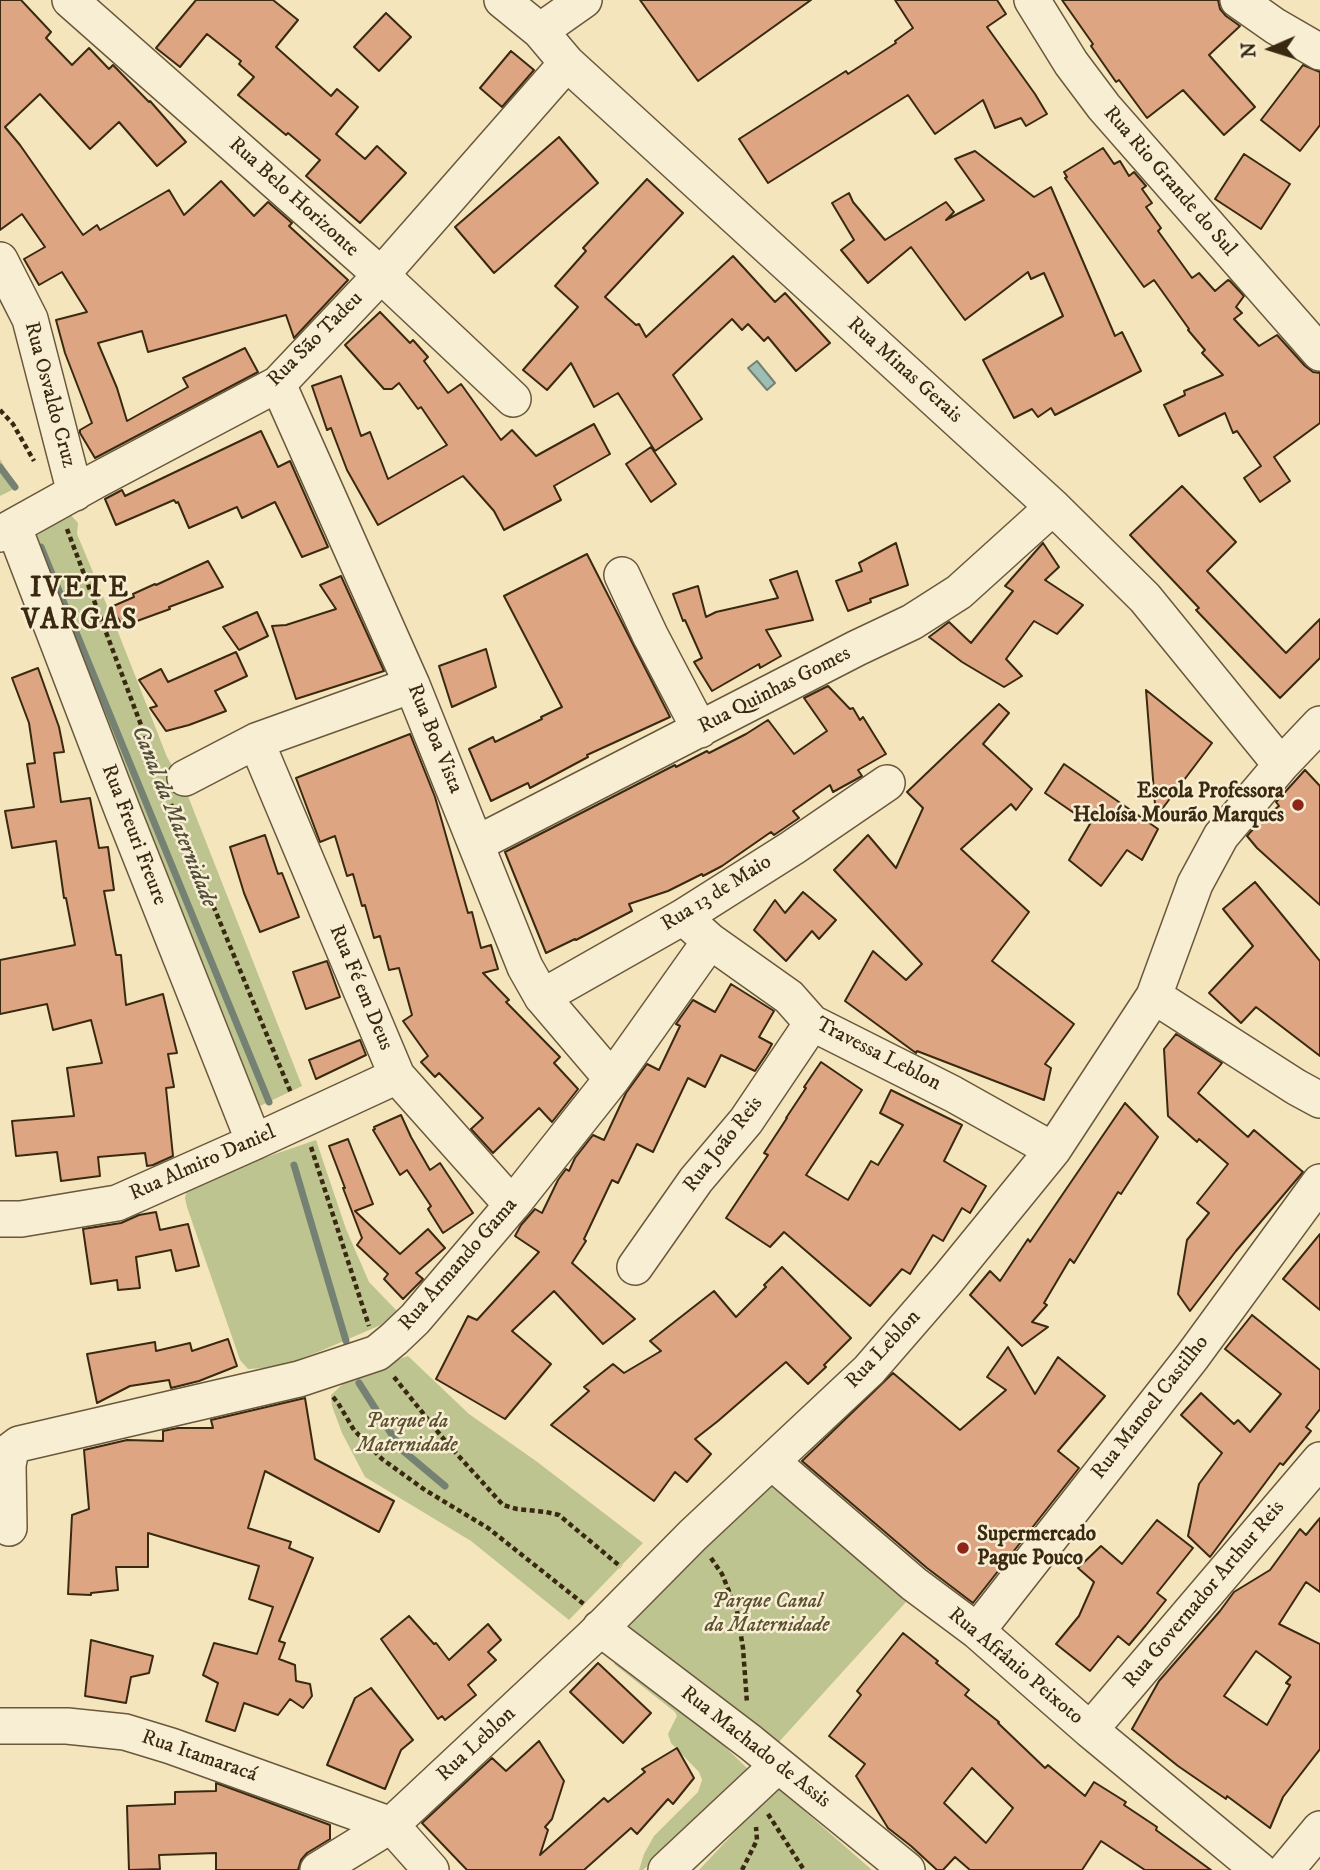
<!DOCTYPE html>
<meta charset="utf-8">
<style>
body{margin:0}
#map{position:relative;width:1320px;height:1870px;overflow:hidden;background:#f5e5bc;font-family:"IM FELL DW Pica",serif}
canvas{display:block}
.north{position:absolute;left:1236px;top:14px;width:70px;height:70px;-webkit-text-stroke:5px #f8eed3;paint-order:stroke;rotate:267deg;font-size:19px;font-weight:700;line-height:28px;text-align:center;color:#3a2911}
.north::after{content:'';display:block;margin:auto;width:24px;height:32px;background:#3a2911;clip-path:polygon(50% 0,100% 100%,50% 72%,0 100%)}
</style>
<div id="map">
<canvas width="1320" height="1870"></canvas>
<div class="north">N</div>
</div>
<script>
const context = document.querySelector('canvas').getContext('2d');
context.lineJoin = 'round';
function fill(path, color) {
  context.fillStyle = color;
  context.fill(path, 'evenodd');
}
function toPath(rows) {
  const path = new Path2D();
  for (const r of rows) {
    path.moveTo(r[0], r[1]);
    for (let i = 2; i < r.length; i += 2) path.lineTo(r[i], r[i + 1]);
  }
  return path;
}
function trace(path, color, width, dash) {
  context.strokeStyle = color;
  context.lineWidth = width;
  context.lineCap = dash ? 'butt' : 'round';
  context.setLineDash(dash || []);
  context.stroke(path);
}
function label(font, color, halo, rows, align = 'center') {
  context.font = font + ' "IM FELL DW Pica",serif';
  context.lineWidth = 5;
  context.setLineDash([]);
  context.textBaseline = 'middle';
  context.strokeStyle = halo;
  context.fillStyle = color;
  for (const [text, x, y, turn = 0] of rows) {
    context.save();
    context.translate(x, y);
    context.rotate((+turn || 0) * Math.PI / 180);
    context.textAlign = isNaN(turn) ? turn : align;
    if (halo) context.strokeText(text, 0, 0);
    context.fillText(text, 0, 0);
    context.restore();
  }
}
fill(toPath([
 [0,459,16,488,0,496],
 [70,514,78,523,77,534,118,632,167,757,184,786,302,1086,260,1106,252,1102,33,538],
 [316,1140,346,1229,369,1282,397,1311,383,1324,323,1350,279,1367,248,1369,240,1360,187,1207,185,1198,187,1190,214,1175],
 [408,1356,469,1414,536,1461,643,1543,569,1620,471,1541,365,1477,342,1433,332,1406,331,1395,345,1382,384,1364],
 [766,1482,906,1602,768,1754,628,1628,699,1548],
 [619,1658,684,1707,750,1771,643,1870,639,1870,644,1854,654,1836,698,1792,702,1780,699,1772,671,1743,668,1734,677,1716,675,1712,614,1664],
 [777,1787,872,1870,699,1870]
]), '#bdc48f');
const water = toPath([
 [757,361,775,383,767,390,748,368,757,361]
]);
fill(water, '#9dbeb5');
trace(water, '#758273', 2);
trace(toPath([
 [0,467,15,487],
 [41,547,269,1102],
 [294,1165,346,1341],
 [359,1383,401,1449,445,1486]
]), '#758273', 7);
const building = toPath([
 [0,0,21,0,51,32,46,38,72,65,89,48,109,69,113,65,149,102,150,101,186,142,157,166,119,122,90,149,40,94,5,127,20,145,83,235,97,225,100,230,169,190,184,215,221,181,254,216,268,202,292,223,289,226,348,280,294,338,286,315,148,352,142,331,98,343,117,388,127,421,188,387,183,378,245,348,258,372,95,458,80,433,80,430,92,423,65,353,56,320,87,312,62,272,39,285,24,259,45,247,22,214,0,230,0,0],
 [196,0,273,0,298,20,276,47,331,96,337,89,358,107,336,134,365,159,377,146,406,173,360,223,306,176,320,160,288,133,286,135,238,95,254,77,239,64,241,61,207,34,180,67,156,48,196,0],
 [640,0,811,0,698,81,640,0],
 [895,0,997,0,1006,14,987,27,1035,94,1047,114,1026,126,1021,118,995,128,983,100,935,134,908,95,768,183,739,139,846,71,848,74,896,43,895,41,913,28,895,0],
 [1062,0,1218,0,1220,9,1226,16,1240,26,1209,55,1255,107,1224,135,1183,90,1147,118,1119,80,1116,82,1091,46,1093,44,1062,0],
 [386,13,411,37,379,71,354,47,386,13],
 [511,51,534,70,502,107,480,88,511,51],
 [1303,65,1320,72,1320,125,1300,151,1261,120,1303,65],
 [559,137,598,183,494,273,455,227,559,137],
 [1103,148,1114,164,1120,161,1129,176,1134,172,1146,186,1142,189,1152,203,1146,207,1161,228,1158,231,1192,278,1199,273,1215,291,1228,280,1230,281,1244,296,1236,307,1242,313,1234,319,1259,346,1277,335,1305,366,1313,372,1320,373,1320,423,1274,457,1290,481,1260,502,1244,478,1261,466,1237,431,1233,433,1225,413,1179,436,1164,405,1185,395,1184,391,1223,375,1202,353,1205,350,1188,330,1189,329,1154,280,1144,287,1065,178,1067,177,1064,172,1103,148],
 [975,151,1034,197,1051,187,1115,336,1122,332,1141,371,1055,415,1051,408,1038,417,1032,409,1014,418,983,360,1063,316,1044,273,1031,279,1028,272,965,320,911,247,868,283,841,250,854,240,832,203,849,193,853,202,885,240,946,202,954,212,946,220,984,200,955,159,975,151],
 [1244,154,1290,184,1261,229,1215,199,1244,154],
 [647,179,683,213,605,297,636,325,639,324,646,337,733,256,775,302,785,293,830,343,796,371,768,337,764,341,748,324,742,330,732,319,673,375,702,419,655,451,618,393,594,407,571,363,547,390,523,370,578,307,555,286,586,251,583,248,647,179],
 [380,312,410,343,413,340,428,357,424,361,448,393,461,384,501,440,512,430,536,456,594,424,610,454,554,486,561,500,504,530,494,511,463,476,378,525,347,470,331,428,327,430,312,386,341,376,361,436,370,432,388,479,447,445,421,407,418,409,399,383,392,389,384,389,345,345,380,312],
 [261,431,278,467,290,461,328,547,302,557,275,502,242,518,237,507,189,528,178,502,176,503,174,500,116,525,105,499,122,490,125,496,261,431],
 [651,447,676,484,651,502,626,464,651,447],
 [1182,486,1236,542,1207,571,1286,653,1320,619,1320,658,1280,698,1196,610,1199,608,1130,535,1182,486],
 [896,543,908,585,870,599,871,602,848,611,836,581,862,571,859,563,896,543],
 [1043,543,1059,567,1045,580,1083,605,1057,634,1034,621,1006,659,1022,676,1004,687,962,662,929,637,949,622,971,643,1013,591,1005,586,1043,543],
 [587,554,670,717,587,755,588,757,530,788,528,783,491,801,469,749,493,737,495,742,542,719,541,717,562,707,504,596,587,554],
 [208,561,223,587,169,607,170,609,137,621,121,623,111,607,134,597,133,594,155,584,156,585,208,561],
 [797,571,813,620,766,630,781,656,760,668,759,664,712,691,694,662,702,658,685,620,683,621,673,594,698,586,706,617,716,612,778,598,770,580,797,571],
 [341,576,384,671,296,699,272,626,286,625,336,609,320,585,341,576],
 [257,612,268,636,239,650,223,627,257,612],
 [486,649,496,687,452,707,439,666,486,649],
 [236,652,247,676,215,691,226,711,189,725,166,731,150,708,157,706,139,680,161,669,168,682,236,652],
 [38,668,59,727,64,752,54,753,61,802,90,798,99,848,108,847,114,890,104,891,116,955,121,955,126,1005,163,994,177,1053,168,1054,174,1087,166,1088,173,1156,153,1165,147,1166,145,1153,98,1157,100,1176,61,1181,57,1152,16,1156,12,1121,74,1116,67,1068,102,1063,91,1020,53,1030,47,1004,0,1014,0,960,75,945,66,898,64,898,56,841,12,848,5,811,34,807,27,764,35,763,29,723,12,678,38,668],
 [828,686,850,709,853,708,860,720,863,717,886,754,858,770,862,776,833,792,830,785,793,811,799,818,774,835,771,832,722,866,703,876,702,874,668,891,629,904,632,911,576,940,575,939,546,953,505,852,675,765,676,767,707,751,709,753,746,734,768,720,794,754,827,731,804,698,828,686],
 [1146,690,1212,743,1156,817,1146,690],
 [999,704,1009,713,983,744,1032,789,1016,810,1011,804,961,849,1029,912,992,961,1074,1024,1045,1064,1051,1068,1044,1100,917,1051,916,1053,845,1001,873,951,906,980,922,964,834,870,868,835,896,868,923,808,907,792,999,704],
 [410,734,435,797,468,913,472,912,481,948,491,945,498,969,483,973,509,1000,506,1002,560,1057,554,1063,578,1089,552,1122,539,1108,493,1153,471,1129,483,1118,439,1073,435,1077,421,1062,428,1056,403,1021,412,1015,399,968,389,970,380,936,374,938,365,905,362,906,353,874,347,876,335,836,320,842,296,778,410,734],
 [1064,764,1158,829,1142,860,1127,850,1101,886,1069,860,1090,824,1045,793,1064,764],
 [1305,770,1320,786,1320,905,1257,848,1247,836,1261,820,1279,806,1276,802,1305,770],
 [265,835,278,874,282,873,299,917,260,932,244,893,230,847,265,835],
 [1255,882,1320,961,1320,1056,1256,1007,1241,1023,1209,993,1253,946,1223,909,1255,882],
 [803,892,836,920,819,939,812,931,786,961,754,930,775,900,785,913,803,892],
 [327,961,340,997,306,1009,293,972,327,961],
 [731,984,774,1011,759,1037,772,1044,767,1053,755,1071,721,1055,705,1087,688,1078,653,1152,637,1144,618,1183,612,1180,584,1239,586,1241,572,1263,635,1319,603,1344,554,1291,512,1331,551,1364,505,1419,436,1379,468,1316,477,1320,539,1252,515,1236,521,1225,535,1209,542,1213,558,1180,566,1169,569,1171,575,1158,593,1135,604,1140,626,1093,647,1064,659,1070,680,1026,676,1024,693,1000,715,1012,731,984],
 [1176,1034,1222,1063,1198,1093,1248,1137,1254,1130,1303,1172,1236,1251,1190,1311,1178,1294,1187,1240,1209,1213,1197,1203,1228,1164,1199,1139,1197,1142,1168,1116,1164,1049,1176,1034],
 [360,1040,366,1055,316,1079,309,1060,360,1040],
 [821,1062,862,1090,806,1175,848,1200,871,1161,878,1165,903,1125,880,1113,891,1090,962,1125,944,1161,986,1186,970,1213,962,1208,943,1241,933,1235,910,1274,902,1269,870,1306,784,1232,770,1247,726,1218,768,1155,764,1153,787,1118,786,1118,806,1088,804,1087,821,1062],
 [1125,1103,1158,1137,1121,1194,1118,1192,1074,1263,1070,1259,1044,1303,1047,1305,1032,1322,1048,1327,1022,1346,970,1295,990,1271,1000,1281,1028,1239,1030,1242,1125,1103],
 [401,1115,411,1137,430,1170,440,1163,473,1213,443,1233,428,1209,431,1206,407,1170,400,1175,373,1130,375,1129,374,1127,401,1115],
 [348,1139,373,1204,355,1211,400,1254,428,1229,445,1248,416,1273,423,1279,403,1299,384,1279,388,1274,357,1245,362,1238,343,1188,345,1188,329,1146,348,1139],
 [156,1212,160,1230,188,1224,199,1266,176,1271,171,1250,136,1257,140,1288,118,1290,117,1280,91,1284,83,1229,121,1223,139,1215,156,1212],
 [1320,1234,1320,1310,1283,1279,1320,1234],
 [782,1267,851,1338,824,1365,826,1367,808,1384,786,1362,718,1421,695,1439,711,1454,687,1482,675,1472,654,1501,551,1425,589,1391,584,1387,613,1364,624,1373,661,1351,650,1341,714,1291,736,1317,766,1287,764,1285,782,1267],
 [1252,1315,1320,1370,1320,1409,1306,1427,1311,1431,1283,1465,1280,1463,1210,1557,1188,1536,1199,1484,1222,1453,1181,1415,1201,1393,1234,1424,1238,1420,1250,1432,1281,1394,1225,1349,1252,1315],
 [228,1339,237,1366,199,1381,171,1388,169,1380,130,1386,97,1403,87,1354,155,1342,156,1351,190,1343,192,1351,228,1339],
 [1008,1347,1035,1394,1058,1357,1105,1396,1058,1451,1079,1468,973,1603,927,1568,802,1461,893,1373,960,1430,1006,1390,987,1377,1008,1347],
 [305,1398,315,1459,394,1501,379,1532,265,1471,248,1528,291,1542,289,1548,313,1558,279,1641,285,1643,279,1659,295,1665,296,1681,310,1684,312,1696,303,1708,290,1699,278,1715,244,1703,235,1731,206,1721,218,1683,203,1675,214,1643,257,1654,273,1607,249,1599,259,1566,148,1533,148,1567,116,1567,118,1590,91,1593,91,1595,68,1594,72,1515,89,1509,84,1450,127,1440,163,1441,163,1431,178,1428,213,1428,211,1420,305,1398],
 [1320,1518,1320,1592,1306,1582,1279,1624,1320,1644,1320,1749,1283,1797,1270,1828,1227,1796,1226,1799,1178,1766,1132,1729,1159,1681,1220,1611,1234,1592,1270,1570,1300,1529,1306,1535,1320,1518],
 [1256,1651,1291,1677,1286,1683,1290,1685,1267,1725,1224,1696,1256,1651],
 [1157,1520,1193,1548,1157,1593,1166,1600,1146,1625,1129,1645,1118,1636,1090,1671,1056,1644,1079,1616,1094,1582,1078,1568,1101,1546,1122,1564,1157,1520],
 [409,1616,434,1644,436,1643,449,1660,488,1624,501,1640,488,1652,496,1660,468,1685,476,1695,445,1720,442,1716,438,1719,381,1639,409,1616],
 [903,1633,938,1661,936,1663,969,1690,965,1695,999,1722,998,1723,1045,1768,1048,1765,1085,1796,1094,1782,1126,1802,1124,1805,1157,1827,1156,1830,1211,1870,1145,1870,1101,1841,1082,1870,970,1870,955,1857,943,1870,937,1870,911,1846,888,1828,856,1776,865,1764,829,1736,861,1695,857,1691,903,1633],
 [972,1768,1013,1808,986,1843,944,1803,972,1768],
 [91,1640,153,1656,149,1673,131,1677,126,1703,85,1696,91,1640],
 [598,1663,651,1713,623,1743,570,1692,598,1663],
 [371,1688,413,1740,401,1750,385,1789,327,1765,355,1698,371,1688],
 [539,1741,564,1781,552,1819,545,1827,548,1830,540,1855,604,1798,608,1802,645,1772,642,1769,677,1748,694,1778,673,1804,668,1799,637,1834,631,1828,584,1870,467,1870,422,1823,492,1758,506,1771,539,1741],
 [216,1783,330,1825,330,1839,307,1853,301,1860,298,1870,216,1870,216,1853,159,1855,160,1869,129,1870,127,1806,175,1804,175,1792,216,1791,216,1783]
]);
fill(building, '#dea583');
trace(building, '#3a2911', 2);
const minor = toPath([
 [70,0,381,275,513,399],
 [502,0,540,31,567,63,1053,507,1145,598,1281,765],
 [1032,0,1071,63,1104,107,1320,353],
 [1238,0,1275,26,1320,52],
 [540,31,584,0],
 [0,260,30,319,75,493],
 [278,384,412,685,525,967,542,997,612,1079],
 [14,528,123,812,254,1142],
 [0,534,97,480,278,384,381,275,567,63],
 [622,575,650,635,700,730],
 [256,741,397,1076,512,1205],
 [185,778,256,741,412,685],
 [476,844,857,648,912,622,959,592,1053,507],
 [683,917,710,941,789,997,812,1023,953,1094,1053,1150],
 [1154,996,1296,1087,1320,1100],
 [542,997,683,917,792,848,887,783],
 [0,1219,21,1219,117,1203,254,1142,397,1076],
 [635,1267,696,1180,746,1121,812,1023],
 [772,1462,914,1584,977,1631,1090,1730,1259,1870],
 [9,1528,8,1465,11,1450,19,1444,299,1379,377,1353,394,1339,415,1319,512,1205,612,1079,710,941],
 [600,1628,750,1742,907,1870],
 [977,1631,1192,1357,1320,1182],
 [0,1726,67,1726,125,1732,171,1746,391,1825,431,1870],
 [1090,1730,1320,1460],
 [318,1870,391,1825,593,1636,693,1535,869,1370,948,1279,1053,1150,1154,996,1195,884,1221,836,1281,765,1320,724],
 [666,1870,777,1766],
 [1286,1870,1320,1829]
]);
trace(minor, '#69583c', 38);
trace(toPath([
 [0,410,13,424,34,461],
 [67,529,158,770],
 [171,804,291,1093],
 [311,1147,369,1326],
 [394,1377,446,1442,503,1505,517,1509,546,1512,559,1515,621,1567],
 [333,1397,338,1403,354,1430,382,1459,425,1490,488,1528,585,1605],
 [711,1558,722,1574,737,1611,743,1648,747,1703],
 [768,1814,804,1870],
 [742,1870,757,1840,756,1827]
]), '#3a2911', 4.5, [5, 3.5]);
trace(minor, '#f8eed3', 35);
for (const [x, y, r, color] of [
 [1298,805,7,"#8f2418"],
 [963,1548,7,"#8f2418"]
]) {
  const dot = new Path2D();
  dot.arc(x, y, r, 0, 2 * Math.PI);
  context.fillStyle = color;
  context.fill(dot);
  trace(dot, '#f8eed3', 2.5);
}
label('21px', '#3a2911', '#f8eed3', [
 ["Rua Rio Grande do Sul",1169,182,49],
 ["Rua Belo Horizonte",293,198,42],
 ["Rua São Tadeu",316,340,-45],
 ["Rua Minas Gerais",904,371,42],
 ["Rua Osvaldo Cruz",49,395,75],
 ["Rua Quinhas Gomes",775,691,-27],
 ["Rua Boa Vista",434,739,68],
 ["Rua Freuri Freure",133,835,69],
 ["Rua 13 de Maio",717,894,-32],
 ["Rua Fé em Deus",360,988,67],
 ["Travessa Leblon",878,1055,27],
 ["Rua João Reis",724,1145,-52],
 ["Rua Almiro Daniel",203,1164,-24],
 ["Rua Armando Gama",459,1265,-49],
 ["Rua Leblon",884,1350,-47],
 ["Rua Manoel Castilho",1151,1408,-52],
 ["Rua Governador Arthur Reis",1205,1595,-50],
 ["Rua Afrânio Peixoto",1015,1667,40],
 ["Rua Leblon",477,1745,-43],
 ["Rua Machado de Assis",755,1748,38],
 ["Rua Itamaracá",199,1757,19]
]);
label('bold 21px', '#3a2911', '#f8eed3', [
 ["Escola Professora",1284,793],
 ["Heloísa Mourão Marques",1284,817],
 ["Supermercado",977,1536,"left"],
 ["Pague Pouco",977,1560,"left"]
], 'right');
label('italic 21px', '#5b5030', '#f8eed3', [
 ["Parque da",407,1423],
 ["Maternidade",407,1447],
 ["Parque Canal",767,1603],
 ["da Maternidade",767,1627]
]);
label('italic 23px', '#534e3a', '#f8eed3', [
 ["Canal da Maternidade",173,817,68]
]);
context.letterSpacing = '2px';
label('bold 28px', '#3a2911', '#f8eed3', [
 ["IVETE",80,590],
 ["VARGAS",80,622]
]);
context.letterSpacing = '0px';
</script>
